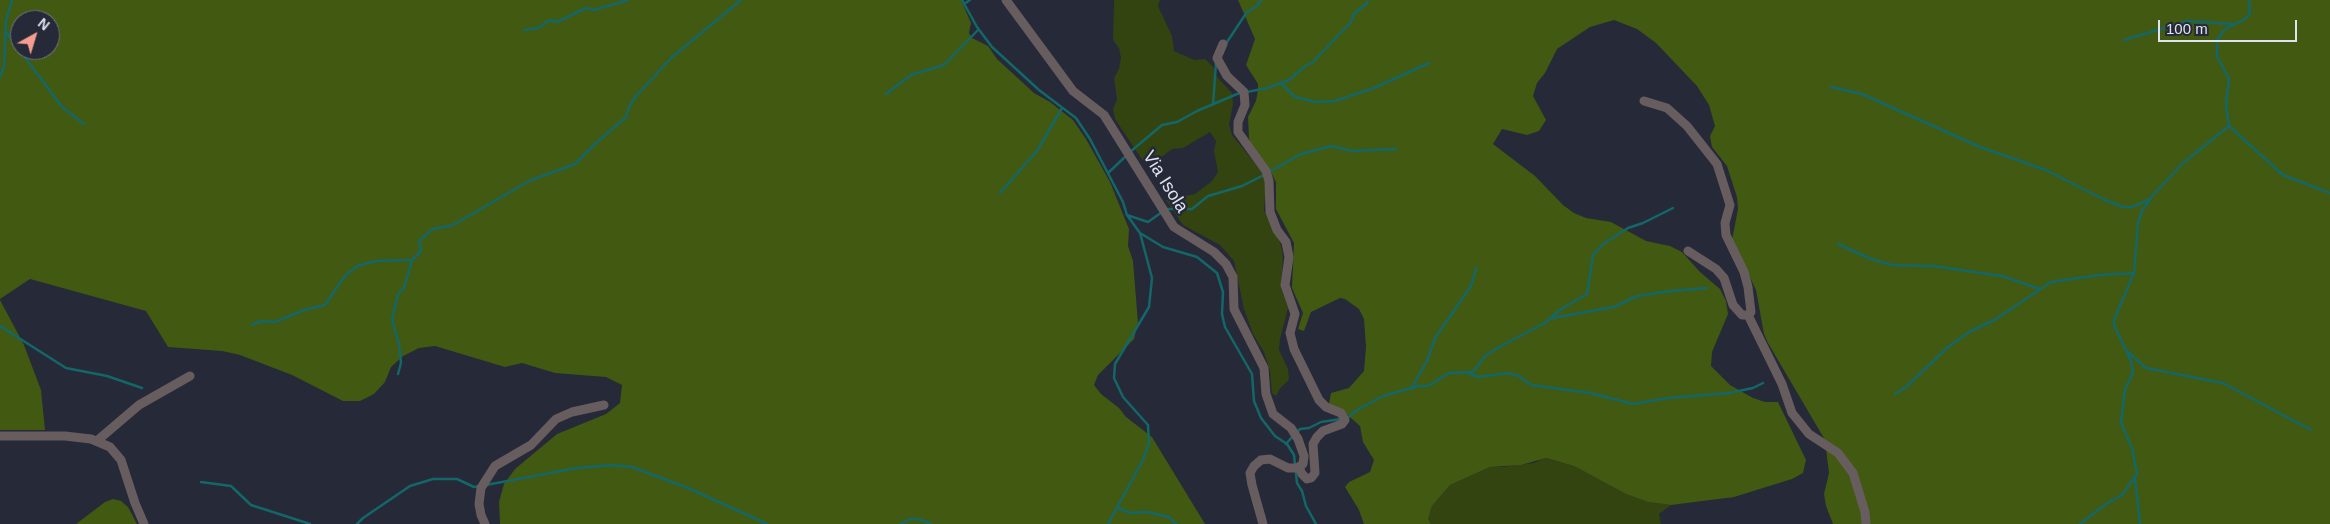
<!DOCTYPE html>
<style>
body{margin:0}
#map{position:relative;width:2330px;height:524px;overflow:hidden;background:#252938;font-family:Helvetica,sans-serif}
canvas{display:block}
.north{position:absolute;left:10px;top:10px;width:50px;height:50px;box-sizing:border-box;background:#252938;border:1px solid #707380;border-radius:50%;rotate:39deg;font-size:14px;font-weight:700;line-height:20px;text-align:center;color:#e0e2ed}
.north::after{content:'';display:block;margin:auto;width:18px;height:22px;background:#f59d8f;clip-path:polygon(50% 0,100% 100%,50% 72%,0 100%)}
.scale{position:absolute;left:2158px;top:20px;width:139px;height:22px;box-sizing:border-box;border:2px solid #e0e2ed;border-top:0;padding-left:6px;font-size:15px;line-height:18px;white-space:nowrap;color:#e0e2ed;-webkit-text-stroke:4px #252938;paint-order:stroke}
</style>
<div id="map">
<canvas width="2330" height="524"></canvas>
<div class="north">N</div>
<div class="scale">100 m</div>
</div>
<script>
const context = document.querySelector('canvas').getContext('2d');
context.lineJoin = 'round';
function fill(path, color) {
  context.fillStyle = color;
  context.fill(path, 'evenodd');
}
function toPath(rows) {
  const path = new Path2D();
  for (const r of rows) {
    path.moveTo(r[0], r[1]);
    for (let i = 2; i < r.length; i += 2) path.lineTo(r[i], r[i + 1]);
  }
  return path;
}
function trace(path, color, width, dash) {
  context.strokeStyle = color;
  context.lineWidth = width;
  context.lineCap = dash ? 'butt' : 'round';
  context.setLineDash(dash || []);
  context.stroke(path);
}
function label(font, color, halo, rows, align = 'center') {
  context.font = font + ' Helvetica,sans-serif';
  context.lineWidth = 5;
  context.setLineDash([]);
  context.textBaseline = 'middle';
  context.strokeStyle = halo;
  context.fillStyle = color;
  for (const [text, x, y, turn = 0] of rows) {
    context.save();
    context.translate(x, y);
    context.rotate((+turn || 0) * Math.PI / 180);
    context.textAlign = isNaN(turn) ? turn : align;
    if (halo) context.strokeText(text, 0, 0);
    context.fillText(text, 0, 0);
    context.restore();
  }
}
fill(toPath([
 [1114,0,1160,0,1158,6,1172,36,1174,51,1194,60,1205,59,1213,67,1217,77,1232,93,1233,104,1229,125,1232,135,1261,171,1266,181,1264,211,1281,245,1283,256,1281,288,1288,308,1280,339,1279,350,1288,369,1289,380,1281,387,1276,396,1272,393,1270,371,1264,352,1253,334,1244,309,1234,261,1220,245,1183,225,1166,200,1195,194,1212,181,1218,172,1214,151,1216,141,1210,132,1183,148,1172,149,1163,156,1153,156,1143,161,1115,119,1113,109,1117,99,1114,78,1119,69,1121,58,1119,48,1113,40],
 [1545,458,1574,466,1626,494,1648,502,1671,505,1659,514,1661,524,1431,524,1428,519,1432,506,1450,485,1490,467,1503,467,1534,463]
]), '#341');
fill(toPath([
 [0,0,961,0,971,23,969,33,972,38,988,46,997,59,1034,93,1050,102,1073,120,1086,139,1110,182,1129,229,1128,246,1133,261,1138,323,1134,339,1098,375,1094,385,1101,394,1119,408,1126,417,1152,437,1205,524,500,524,499,502,504,484,515,469,557,434,606,414,620,403,622,385,606,377,555,373,522,363,505,367,435,346,419,348,403,356,391,367,385,382,374,394,360,401,343,401,292,375,240,355,222,351,168,347,146,311,30,279,0,299],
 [20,20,50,20,50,50,20,50],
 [1238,0,2330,0,2330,524,1833,524,1826,506,1824,494,1829,473,1825,440,1768,343,1764,334,1756,290,1732,240,1738,209,1737,197,1727,166,1712,147,1710,136,1715,126,1709,105,1697,86,1656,43,1637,29,1614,20,1590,27,1557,49,1545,73,1537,83,1533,96,1546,120,1539,131,1527,135,1502,129,1493,144,1535,176,1563,205,1574,213,1586,218,1611,222,1646,241,1670,246,1682,252,1700,272,1720,289,1726,301,1728,314,1712,352,1711,366,1730,385,1753,398,1765,402,1778,402,1806,460,1803,473,1792,479,1734,497,1671,505,1648,502,1626,494,1574,466,1546,458,1521,465,1490,467,1450,485,1432,506,1428,519,1431,524,1364,524,1359,510,1345,487,1349,482,1370,472,1374,460,1363,442,1360,426,1343,411,1329,404,1331,393,1349,388,1364,371,1366,347,1364,319,1359,309,1345,299,1340,298,1311,312,1304,331,1298,329,1303,313,1292,288,1294,243,1276,209,1276,182,1268,167,1250,143,1249,138,1248,117,1256,101,1258,90,1258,84,1246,65,1255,39],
 [0,300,24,345,41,390,45,430,0,430],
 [113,499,121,501,128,507,137,524,76,524,105,502]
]), '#425911');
trace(toPath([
 [962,0,977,27,992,47,1039,90,1076,118,1090,139,1123,202,1127,215,1140,233,1152,278,1149,307,1115,364,1114,378,1123,397,1148,425,1149,443,1143,460,1108,524],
 [2249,0,2250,13,2245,19,2225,29,2217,40,2217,56,2229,79,2226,105,2229,126,2283,175,2330,193],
 [964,4,970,0],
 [524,30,538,28,550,20,557,22,586,8,594,10,628,0],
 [6,32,62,107,84,124],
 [2124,40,2188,21,2232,24],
 [1225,45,1247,12,1257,6,1261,0],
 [0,77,4,67,6,21,12,0],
 [1282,84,1295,97,1315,102,1335,101,1374,88,1429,63],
 [1831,87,1862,94,1980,147,2046,170,2105,200,2123,207,2132,207,2148,200],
 [886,94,911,75,944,65,978,30],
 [1213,105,1216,63],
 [1130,152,1162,125,1177,122,1197,111,1237,94,1267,88,1289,80,1304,67,1313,62,1351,22,1353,15,1368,2],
 [1269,172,1301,154,1331,146,1352,151,1396,149],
 [1108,173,1126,156],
 [1000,193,1037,151,1062,108],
 [1167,209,1192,209,1208,196,1242,186,1264,175],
 [1127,215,1148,222,1162,212],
 [1140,233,1163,247,1197,257,1217,273,1223,292,1222,314,1225,327,1252,374,1254,401,1261,418,1275,436,1287,444,1294,455,1297,483,1302,491,1306,506,1316,524],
 [1838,244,1871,259,1892,265,1933,266,2002,276,2040,289],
 [1552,318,1614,307,1637,296,1671,291,1707,288],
 [252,325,261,321,275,322,304,310,325,305,344,277,357,266,376,261,412,260,421,251,419,241,433,229,453,225,529,181,575,164,595,144,626,117,629,107,637,95,671,58,741,0],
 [0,326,66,368,107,376,142,388],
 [2127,351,2146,368,2223,383,2311,430],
 [1465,372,1478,377,1508,373,1519,376,1531,385,1590,393,1633,404,1668,398,1729,393,1753,388,1763,383],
 [398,374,401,363,399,344,392,320,398,294,404,288,412,260],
 [1411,389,1427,361,1435,338,1471,286,1476,268],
 [1895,394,1906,387,1948,347,1969,332,1996,319,2051,282,2100,275,2134,273],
 [1346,419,1357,410,1383,396,1419,386,1428,386,1449,373,1473,372,1485,356,1499,347,1545,323,1561,309,1587,294,1593,255,1603,244,1628,228,1643,223,1673,208],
 [1297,432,1300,429,1309,428,1321,422,1341,419],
 [1286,444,1293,436],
 [2135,478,2140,524],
 [201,482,231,486,251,505,310,524],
 [486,485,577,468,612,465,632,467,688,488,767,524],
 [1118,508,1130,513,1147,512,1169,517,1176,524],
 [357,524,363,518,410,486,433,479,457,479,474,487,480,486],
 [900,524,910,519,919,519,931,524],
 [2080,524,2106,504,2122,495,2137,474,2132,448,2121,423,2125,390,2133,372,2131,361,2114,325,2114,320,2134,273,2138,223,2142,211,2153,195,2183,163,2229,126]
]), '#146768', 2.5);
trace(toPath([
 [1006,0,1073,91,1104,115,1174,227,1214,252,1226,264,1233,277,1234,309,1264,368,1266,394,1273,414,1291,428,1298,439,1304,456,1303,464,1297,468,1288,468,1270,459,1261,460,1254,466,1250,473,1252,485,1263,524],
 [1223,44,1217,58,1227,76,1244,92,1245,105,1238,122,1238,132,1266,171,1269,181,1270,212,1277,230,1286,242,1289,257,1285,285,1295,314,1290,333,1294,349,1319,400,1326,407,1341,413,1345,420,1342,424,1323,431,1317,437,1313,444,1315,473,1311,478,1307,479,1302,474,1299,467],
 [1644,101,1667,108,1687,126,1717,164,1730,205,1725,223,1726,235,1744,272,1748,287,1751,312,1748,315,1782,384,1792,413,1809,434,1838,453,1853,473,1865,512,1866,524],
 [1688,251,1716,269,1724,278,1733,305,1742,315,1748,315],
 [0,436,65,436,91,439,110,447,121,460,135,503,144,524],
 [98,440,139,405,190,376],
 [485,524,481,515,479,504,481,488,495,466,531,445,556,419,572,412,604,405]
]), '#675d5e', 9);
label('18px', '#e0e2ed', '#252938', [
 ["Via Isola",1165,182,58]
]);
</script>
